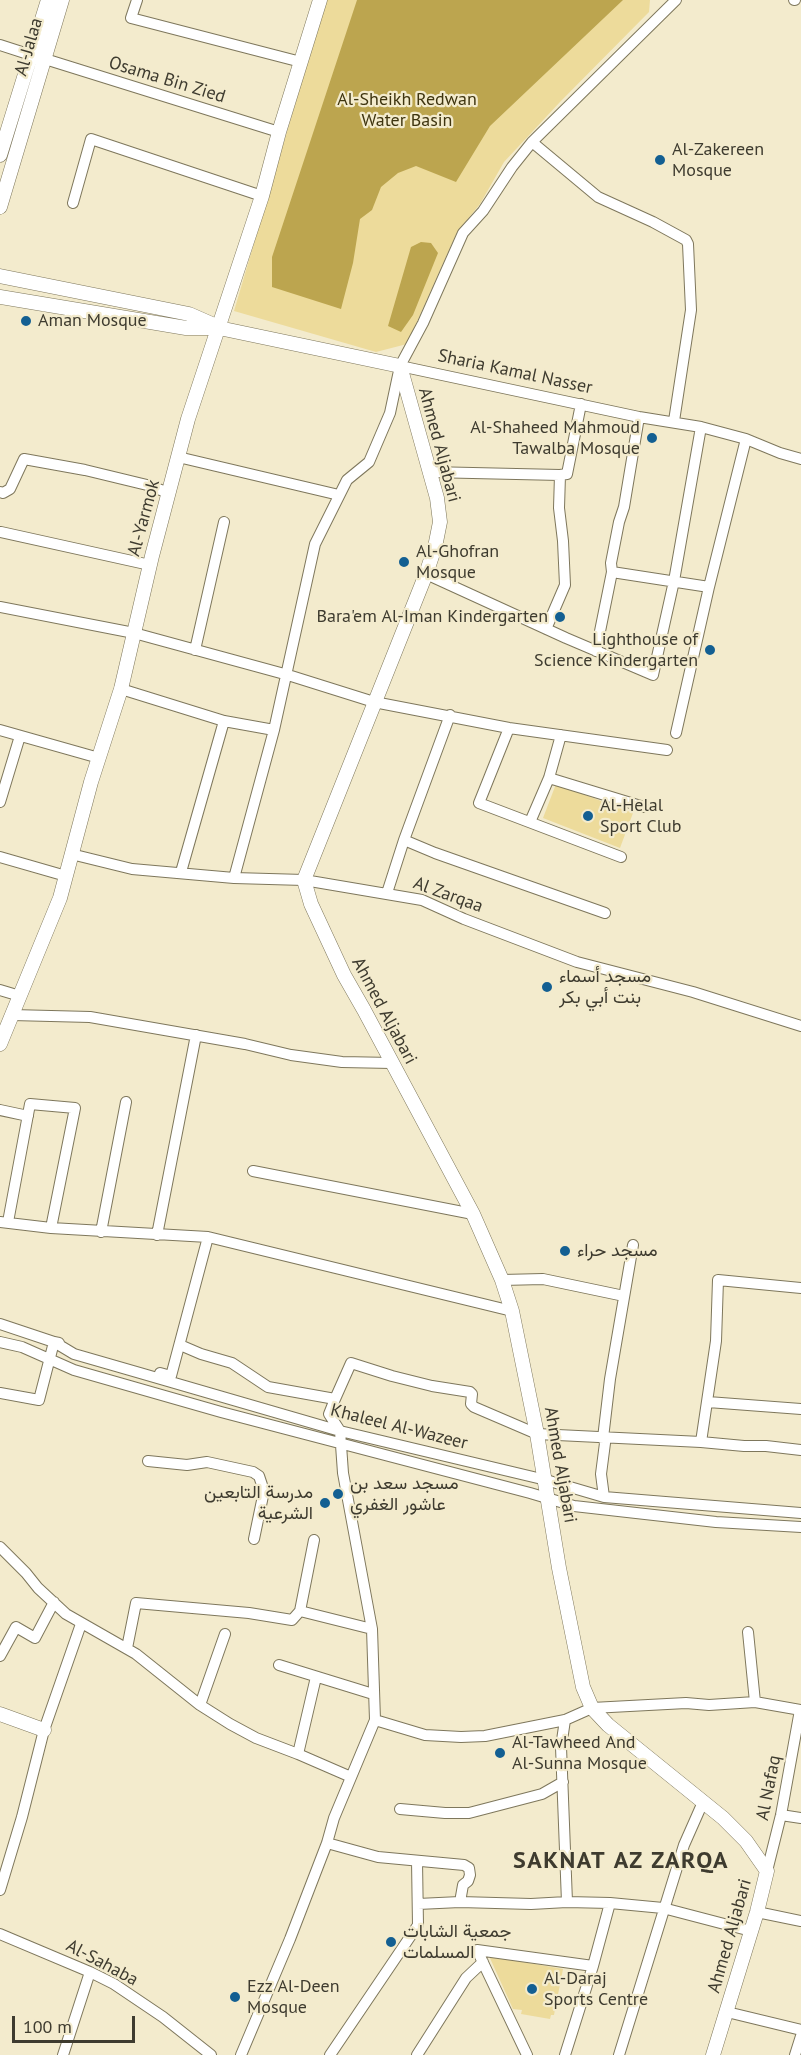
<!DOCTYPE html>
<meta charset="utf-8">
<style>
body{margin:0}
#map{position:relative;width:801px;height:2055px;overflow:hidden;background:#f3ebcd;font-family:"PT Sans",sans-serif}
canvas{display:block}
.scale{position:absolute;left:12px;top:2016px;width:123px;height:27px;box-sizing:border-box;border:3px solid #3e3b2f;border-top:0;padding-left:8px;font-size:18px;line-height:21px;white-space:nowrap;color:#3e3b2f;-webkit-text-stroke:4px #f3ebcd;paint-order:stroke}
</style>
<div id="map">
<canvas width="801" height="2055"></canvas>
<div class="scale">100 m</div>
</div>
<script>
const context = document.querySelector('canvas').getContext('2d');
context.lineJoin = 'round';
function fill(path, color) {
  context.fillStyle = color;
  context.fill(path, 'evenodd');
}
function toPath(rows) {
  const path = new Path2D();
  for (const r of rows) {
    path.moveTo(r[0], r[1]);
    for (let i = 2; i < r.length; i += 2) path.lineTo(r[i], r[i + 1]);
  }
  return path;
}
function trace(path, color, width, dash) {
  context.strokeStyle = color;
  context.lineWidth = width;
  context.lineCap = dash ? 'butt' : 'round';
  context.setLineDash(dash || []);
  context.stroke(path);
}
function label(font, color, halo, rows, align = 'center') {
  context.font = font + ' "PT Sans",Vazirmatn,sans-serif';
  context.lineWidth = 4.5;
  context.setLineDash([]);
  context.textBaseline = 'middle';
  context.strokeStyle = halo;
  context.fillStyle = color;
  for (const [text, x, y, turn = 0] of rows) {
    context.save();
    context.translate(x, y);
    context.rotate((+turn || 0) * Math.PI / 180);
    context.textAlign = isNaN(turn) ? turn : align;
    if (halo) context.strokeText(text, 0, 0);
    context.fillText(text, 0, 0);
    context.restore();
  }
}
fill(toPath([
 [326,0,650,0,649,12,560,102,504,162,480,204,457,232,407,344,376,352,234,311],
 [556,784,633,813,620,848,543,818],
 [489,1956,563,1969,554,2015,551,2015,550,2019,521,2014,522,2010,513,2009]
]), '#eddb9b');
fill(toPath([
 [357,0,623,0,490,126,456,182,416,166,398,173,381,187,372,210,360,219,353,263,341,309,272,287,272,257],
 [421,242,431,243,438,253,413,315,401,332,388,326,411,247]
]), '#bca54f');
const street = toPath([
 [137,0,131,18,301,62],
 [794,0,795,0],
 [0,45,31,55],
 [45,59,279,132],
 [532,142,598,197,653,222,686,240,688,244,691,310,674,421],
 [73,203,91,139,262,196],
 [400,366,639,417,701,427,746,439,780,453,801,459],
 [178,457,339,495],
 [429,472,560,475],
 [0,492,3,493,10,489,24,459,85,470,147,485,169,493],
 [1,532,150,565],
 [612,572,709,587],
 [426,574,566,638,653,675,674,581,701,427],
 [0,607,134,633,288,675,374,702,509,728,667,750],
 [546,629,565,585,563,541,559,508,560,475,567,474,581,404],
 [195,650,224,522],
 [596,651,612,572,611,563,619,522,624,507,639,417],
 [121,689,224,721,274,730],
 [509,728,479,803,621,857],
 [0,730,99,758],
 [676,733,709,587,746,439],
 [549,778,644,807],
 [0,802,20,736],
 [530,822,549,778,561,735],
 [404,840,435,853,605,913],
 [71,854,132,869,234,878,304,880,422,900,464,919,577,962,693,992,801,1026],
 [0,857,66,876],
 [181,872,224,721],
 [234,878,274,730,315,544,347,480,369,462,390,413,400,366,423,323,463,233,483,211,512,167,532,142,676,0],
 [387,893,404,840,450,715],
 [0,990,20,996],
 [12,1015,90,1017,245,1044,291,1055,342,1062,392,1063],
 [0,1110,28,1116],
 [253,1171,473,1214],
 [0,1222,51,1228,208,1237,512,1311],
 [8,1222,30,1104,75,1108,51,1228],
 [101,1232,126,1102],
 [157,1235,196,1035],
 [502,1280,543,1279,624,1296],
 [0,1324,54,1342,74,1354,140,1373,340,1431,546,1480,604,1497,801,1513],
 [0,1342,22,1347,74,1370,221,1412,530,1493,574,1506,716,1522,801,1527],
 [180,1345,201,1354,232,1363,268,1387,335,1399,351,1363,392,1376,432,1386,470,1392,472,1394,471,1404,474,1407,537,1434,701,1442,744,1446,766,1446,801,1450],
 [160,1373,171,1376,208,1237],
 [0,1393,39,1400,54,1342,59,1343],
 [335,1399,329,1414,340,1431,343,1473,372,1629],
 [708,1402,801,1409],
 [701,1442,716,1341,718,1280,801,1288],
 [148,1461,187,1465,207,1462,253,1472,259,1476,264,1491,254,1539],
 [604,1497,601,1474,605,1443,603,1438,610,1379,633,1245],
 [0,1547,26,1573,38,1588,66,1614,136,1654,200,1705,230,1724,256,1738,298,1754],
 [748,1632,755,1702],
 [127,1648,136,1603,249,1613,292,1620,300,1611,314,1540],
 [0,1656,16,1627,35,1638,54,1602],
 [279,1665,373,1694],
 [316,1677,298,1754,351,1777],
 [200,1705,225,1634],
 [375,1720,425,1735,461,1737,485,1736,565,1720,592,1708,686,1703,709,1705,755,1702,801,1710],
 [565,1720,561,1747,567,1902],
 [400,1809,445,1813,469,1813,542,1794,563,1782],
 [781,1815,801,1818],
 [327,1843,378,1857,464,1865,469,1868,470,1875,468,1881,463,1885,460,1902],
 [767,1871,781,1815,800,1710],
 [0,1890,22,1817,44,1730,81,1624],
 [418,1904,460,1902,531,1904,567,1902,610,1903,663,1908,751,1931],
 [757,1912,801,1921],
 [0,1934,90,1972,114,1984,163,2017,211,2055],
 [727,2012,801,2030],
 [63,2055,90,1972],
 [241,2055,290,1939,327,1843,334,1818,375,1720,372,1629,300,1611],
 [330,2055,418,1925,417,1861],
 [417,2055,466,1978,483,1962],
 [527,2055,477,1950,593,1966],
 [565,2055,593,1966,610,1903],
 [619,2055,684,1845,703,1802],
 [795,2055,801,2036]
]);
const secondary = toPath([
 [0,155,48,0],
 [0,207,62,0],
 [0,276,189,314,214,325],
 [0,297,186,328,219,328,400,366,437,498,440,522,435,547,426,574,304,880,311,904,344,975,364,1010,473,1214,502,1280,512,1311,537,1434,559,1568,583,1687,592,1708,608,1725,723,1818,746,1841,767,1871,757,1912,713,2055],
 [0,1044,60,898,91,782,121,689,152,556,188,419,262,196,279,132,320,0],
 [0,1714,44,1730]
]);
trace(street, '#7e775c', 12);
trace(secondary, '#7e775c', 15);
trace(street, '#fff', 10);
trace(secondary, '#fff', 14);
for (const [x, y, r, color] of [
 [660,160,6,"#135f92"],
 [26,321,6,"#135f92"],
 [652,438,6,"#135f92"],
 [404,562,6,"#135f92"],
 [560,617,6,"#135f92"],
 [710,650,6,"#135f92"],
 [588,816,6,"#135f92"],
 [547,987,6,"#135f92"],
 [565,1251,6,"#135f92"],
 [338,1494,6,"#135f92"],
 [325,1503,6,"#135f92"],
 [500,1753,6,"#135f92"],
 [391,1942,6,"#135f92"],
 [532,1989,6,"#135f92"],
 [235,1997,6,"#135f92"]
]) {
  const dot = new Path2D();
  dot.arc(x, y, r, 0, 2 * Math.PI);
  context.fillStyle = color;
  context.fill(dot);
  trace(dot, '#f3ebcd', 2);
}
label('18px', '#3e3b2f', '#f3ebcd', [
 ["Al-Jalaa",29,47,-74],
 ["Osama Bin Zied",167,80,17],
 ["Sharia Kamal Nasser",515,372,12],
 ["Ahmed Aljabari",439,445,75],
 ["Al-Yarmok",144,518,-75],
 ["Al Zarqaa",448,895,20],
 ["Ahmed Aljabari",384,1011,62],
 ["Khaleel Al-Wazeer",399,1427,14],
 ["Ahmed Aljabari",560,1465,80],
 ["Al Nafaq",769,1788,-79],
 ["Ahmed Aljabari",730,1936,-74],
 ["Al-Sahaba",102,1963,28]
]);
label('18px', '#3e340f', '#f3ebcd', [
 ["Al-Sheikh Redwan",407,100],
 ["Water Basin",407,121]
]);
label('18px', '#3e3b2f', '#f3ebcd', [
 ["Al-Zakereen",672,150],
 ["Mosque",672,171],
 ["Aman Mosque",38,321],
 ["Al-Shaheed Mahmoud",640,428,"right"],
 ["Tawalba Mosque",640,449,"right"],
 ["Al-Ghofran",416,552],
 ["Mosque",416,573],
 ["Bara'em Al-Iman Kindergarten",548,617,"right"],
 ["Lighthouse of",698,640,"right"],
 ["Science Kindergarten",698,661,"right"],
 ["Al-Helal",600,806],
 ["Sport Club",600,827],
 ["مسجد أسماء",559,977],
 ["بنت أبي بكر",559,998],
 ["مسجد حراء",577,1251],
 ["مسجد سعد بن",350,1484],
 ["عاشور الغفري",350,1505],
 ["مدرسة التابعين",313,1493,"right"],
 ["الشرعية",313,1514,"right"],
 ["Al-Tawheed And",512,1743],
 ["Al-Sunna Mosque",512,1764],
 ["جمعية الشابات",403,1932],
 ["المسلمات",403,1953],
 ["Al-Daraj",544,1979],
 ["Sports Centre",544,2000],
 ["Ezz Al-Deen",247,1987],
 ["Mosque",247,2008]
], 'left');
context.letterSpacing = '1.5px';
label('bold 24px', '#3e3b2f', '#f3ebcd', [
 ["SAKNAT AZ ZARQA",621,1861]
]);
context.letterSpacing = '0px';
</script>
